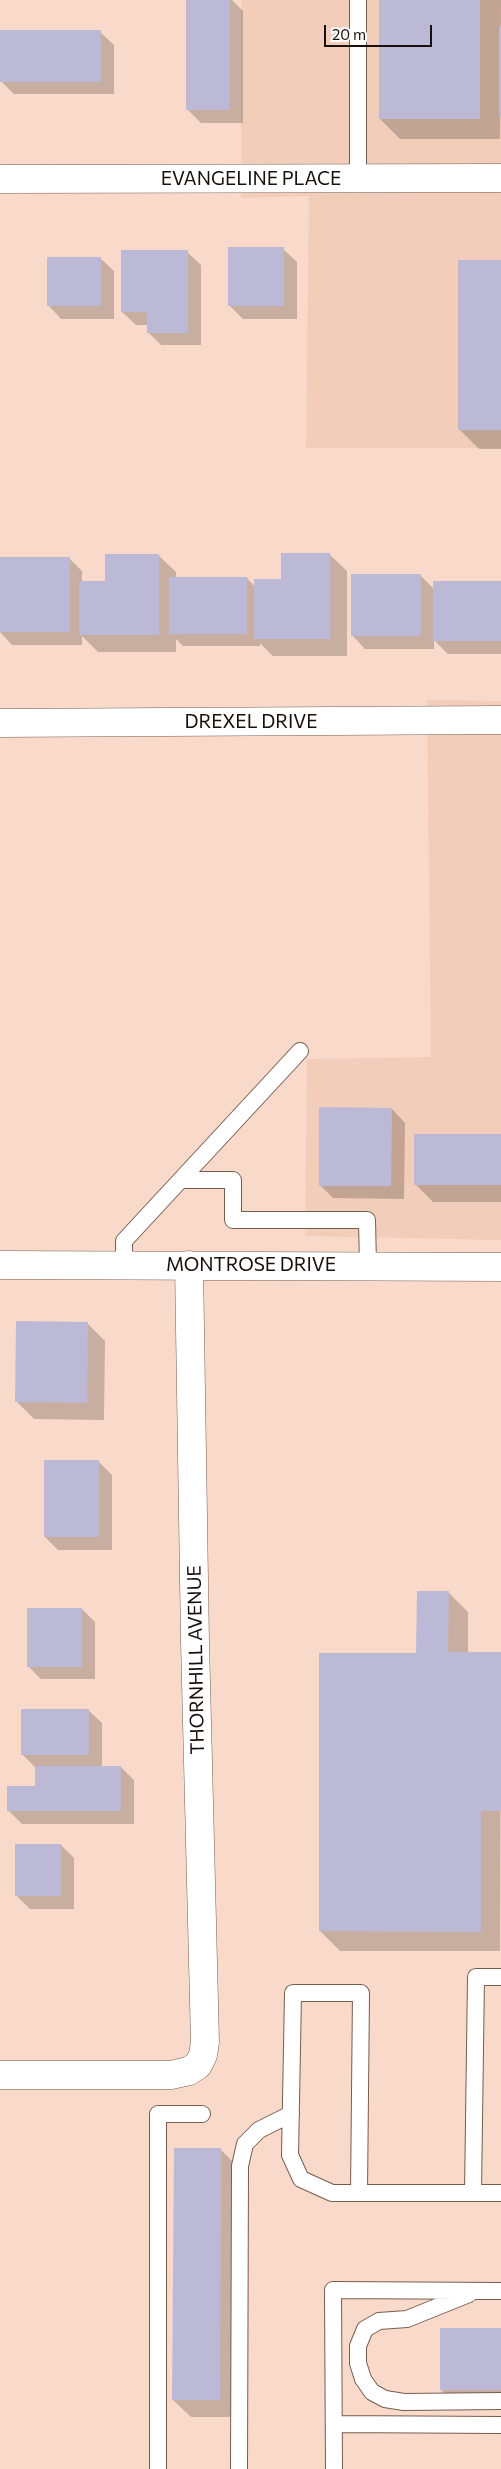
<!DOCTYPE html>
<style>
body{margin:0}
#map{position:relative;width:501px;height:2469px;overflow:hidden;background:#f9daca;font-family:Commissioner,sans-serif}
canvas{display:block}
.scale{position:absolute;left:324px;top:25px;width:108px;height:22px;box-sizing:border-box;border:2px solid #1a100b;border-top:0;padding-left:6px;font-size:15px;line-height:18px;white-space:nowrap;color:#1a100b;-webkit-text-stroke:4px #fff;paint-order:stroke}
</style>
<div id="map">
<canvas width="501" height="2469"></canvas>
<div class="scale">20 m</div>
</div>
<script>
const context = document.querySelector('canvas').getContext('2d');
context.lineJoin = 'round';
function fill(path, color) {
  context.fillStyle = color;
  context.fill(path, 'evenodd');
}
function toPath(rows) {
  const path = new Path2D();
  for (const r of rows) {
    path.moveTo(r[0], r[1]);
    for (let i = 2; i < r.length; i += 2) path.lineTo(r[i], r[i + 1]);
  }
  return path;
}
function trace(path, color, width, dash) {
  context.strokeStyle = color;
  context.lineWidth = width;
  context.lineCap = dash ? 'butt' : 'round';
  context.setLineDash(dash || []);
  context.stroke(path);
}
function label(font, color, halo, rows, align = 'center') {
  context.font = font + ' Commissioner,sans-serif';
  context.lineWidth = 4;
  context.setLineDash([]);
  context.textBaseline = 'middle';
  context.strokeStyle = halo;
  context.fillStyle = color;
  for (const [text, x, y, turn = 0] of rows) {
    context.save();
    context.translate(x, y);
    context.rotate((+turn || 0) * Math.PI / 180);
    context.textAlign = isNaN(turn) ? turn : align;
    if (halo) context.strokeText(text, 0, 0);
    context.fillText(text, 0, 0);
    context.restore();
  }
}
fill(toPath([
 [241,0,501,0,501,448,306,448,309,196,241,198],
 [427,700,501,701,501,1240,305,1236,307,1059,431,1057]
]), '#f2cdb9');
fill(toPath([
 [188,0,232,0,243,11,243,123,201,123,188,110],
 [380,0,501,0,500,139,400,139,380,119],
 [100,32,114,45,114,94,14,94,1,81],
 [283,249,297,262,297,319,243,319,229,305],
 [187,252,201,265,201,345,161,345,148,332,148,325,136,325,122,312],
 [100,258,114,271,114,319,61,319,48,305],
 [501,261,501,449,479,449,459,429],
 [329,554,347,571,347,656,273,656,260,643,260,646,183,646,176,639,176,652,98,652,82,636,82,645,12,645,0,632,0,558,69,558,82,571,82,582,106,582,158,555,176,572,176,578,247,578,255,587,283,581],
 [420,575,434,589,501,582,501,654,448,654,434,640,434,649,365,649,352,635],
 [392,1109,405,1123,404,1199,333,1198,320,1185],
 [501,1135,501,1202,433,1202,415,1184],
 [87,1323,105,1341,104,1420,34,1419,16,1401],
 [99,1462,112,1475,112,1550,58,1550,45,1537],
 [448,1592,468,1612,468,1653,501,1653,500,1951,340,1951,320,1931,417,1654],
 [82,1609,95,1622,95,1679,41,1679,28,1666],
 [88,1710,102,1723,102,1767,121,1767,134,1780,134,1824,22,1824,9,1811,36,1787,36,1768,22,1754],
 [61,1845,74,1858,74,1909,30,1909,17,1896],
 [220,2149,238,2167,237,2417,191,2417,173,2400],
 [501,2329,501,2407,459,2407,441,2390]
]), '#0003');
fill(toPath([
 [186,0,230,0,230,110,186,110],
 [379,0,480,0,480,119,379,119],
 [499,26,501,26,501,117,499,117],
 [0,30,101,30,101,82,0,82],
 [228,247,284,247,284,306,228,306],
 [121,250,188,250,188,333,147,333,147,312,121,312],
 [47,257,101,257,101,306,47,306],
 [458,260,501,260,501,430,458,430],
 [281,553,330,553,330,639,254,639,254,579,281,579],
 [105,554,159,554,159,635,79,635,79,581,105,581],
 [0,557,70,557,70,632,0,632],
 [351,574,421,574,421,636,351,636],
 [169,577,247,577,247,634,169,634],
 [433,581,501,581,501,641,433,641],
 [319,1107,392,1108,391,1186,319,1186],
 [414,1134,501,1134,501,1185,414,1185],
 [16,1321,88,1322,87,1403,15,1402],
 [44,1460,99,1460,99,1537,44,1537],
 [417,1591,449,1591,448,1652,501,1652,501,1811,481,1811,481,1932,319,1931,319,1653,416,1653],
 [27,1608,82,1608,82,1667,27,1667],
 [21,1709,89,1709,89,1755,21,1755],
 [35,1766,121,1766,121,1811,7,1811,7,1786,35,1786],
 [15,1844,61,1844,61,1896,15,1896],
 [174,2148,221,2148,220,2400,172,2400],
 [440,2328,501,2328,501,2390,440,2390]
]), '#bcb9d6');
const lane = toPath([
 [358,0,358,179],
 [181,1180,233,1180,233,1220,367,1220,368,1266],
 [124,1265,124,1241,300,1051],
 [359,2193,361,1993,293,1993,290,2155,301,2179,332,2193,501,2193],
 [473,2193,476,1977,501,1977],
 [469,2294,407,2319,379,2321,365,2329,358,2346,358,2363,363,2379,372,2392,385,2399,404,2402,501,2401],
 [334,2424,501,2425],
 [158,2469,158,2114,202,2114],
 [239,2469,240,2166,245,2144,259,2130,291,2114],
 [334,2469,333,2290,501,2291]
]);
const street = toPath([
 [0,179,501,178],
 [0,723,501,720],
 [0,1265,501,1267],
 [0,2075,171,2075,189,2071,198,2065,203,2055,205,2042,195,1642,189,1265]
]);
trace(lane, '#775d4f', 18);
trace(street, '#775d4f', 29);
trace(lane, '#fff', 16);
trace(street, '#fff', 28);
label('19px', '#1a100b', '#fff', [
 ["EVANGELINE PLACE",251,179],
 ["DREXEL DRIVE",251,722],
 ["MONTROSE DRIVE",251,1265],
 ["THORNHILL AVENUE",196,1660,-91]
]);
</script>
